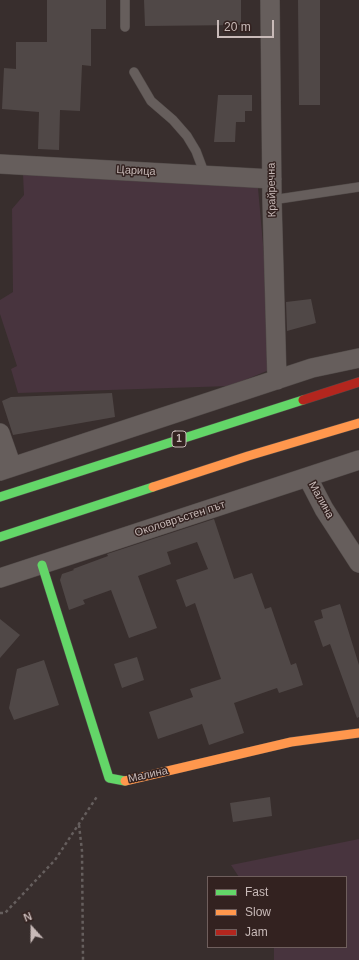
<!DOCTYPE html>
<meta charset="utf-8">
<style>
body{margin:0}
#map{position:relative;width:359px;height:960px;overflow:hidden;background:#382e2d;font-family:Arial,sans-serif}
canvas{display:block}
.legend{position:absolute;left:207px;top:876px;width:140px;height:72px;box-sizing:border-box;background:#332220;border:1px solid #6f5f5d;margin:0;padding:5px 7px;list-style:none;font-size:12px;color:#c8bab8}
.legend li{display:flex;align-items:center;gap:8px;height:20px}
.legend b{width:20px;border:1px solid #6f5f5d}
.north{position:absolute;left:12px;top:908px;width:40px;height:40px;-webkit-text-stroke:3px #332220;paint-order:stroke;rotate:339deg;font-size:11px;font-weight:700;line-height:16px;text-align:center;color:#c8bab8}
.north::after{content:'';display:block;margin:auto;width:14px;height:18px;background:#c8bab8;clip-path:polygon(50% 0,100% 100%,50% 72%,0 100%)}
.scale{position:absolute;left:217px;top:20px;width:57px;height:18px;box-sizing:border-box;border:2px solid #c8bab8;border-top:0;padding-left:5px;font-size:12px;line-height:14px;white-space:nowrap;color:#c8bab8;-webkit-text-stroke:3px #332220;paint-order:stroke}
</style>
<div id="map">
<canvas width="359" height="960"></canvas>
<ul class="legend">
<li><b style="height:5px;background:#63d668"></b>Fast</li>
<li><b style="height:5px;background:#ff974d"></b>Slow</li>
<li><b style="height:5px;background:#b3261e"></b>Jam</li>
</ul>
<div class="north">N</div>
<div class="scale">20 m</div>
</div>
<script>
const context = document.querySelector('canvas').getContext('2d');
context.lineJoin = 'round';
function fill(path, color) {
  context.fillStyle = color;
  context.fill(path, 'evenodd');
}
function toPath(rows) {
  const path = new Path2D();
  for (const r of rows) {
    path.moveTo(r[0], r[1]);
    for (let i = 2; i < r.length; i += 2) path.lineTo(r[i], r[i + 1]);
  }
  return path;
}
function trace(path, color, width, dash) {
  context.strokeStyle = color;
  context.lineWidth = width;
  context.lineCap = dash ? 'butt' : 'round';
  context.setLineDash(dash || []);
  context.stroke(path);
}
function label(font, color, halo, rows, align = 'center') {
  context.font = font + ' Arial,sans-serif';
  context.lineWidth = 3;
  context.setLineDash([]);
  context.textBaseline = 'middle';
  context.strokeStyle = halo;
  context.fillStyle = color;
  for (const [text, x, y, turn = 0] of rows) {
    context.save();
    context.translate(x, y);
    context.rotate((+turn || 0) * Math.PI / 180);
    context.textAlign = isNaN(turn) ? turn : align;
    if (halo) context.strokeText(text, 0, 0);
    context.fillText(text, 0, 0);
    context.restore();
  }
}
fill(toPath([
 [23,174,251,183,258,188,274,368,230,386,18,393,11,369,17,366,0,314,0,300,13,292,12,209,24,195],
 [359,839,359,960,274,960,274,947,346,947,346,877,239,877,231,865]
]), '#48343e');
fill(toPath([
 [47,0,106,0,106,29,91,29,91,66,82,65,80,111,60,110,59,150,38,149,39,112,2,109,4,68,16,69,16,42,47,42],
 [144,0,241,0,241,25,145,26],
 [298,0,320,0,320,105,299,105],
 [218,95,252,95,252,111,245,111,245,122,236,122,235,142,214,142],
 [311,299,316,323,287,331,286,302],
 [112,393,115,417,13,435,2,401,11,397],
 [214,519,234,579,252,573,265,609,271,607,291,665,296,663,303,685,279,693,277,688,234,703,244,733,209,745,202,724,158,739,149,712,193,697,190,689,221,679,195,603,186,607,176,580,208,569,197,542,167,552,171,564,138,576,157,628,129,638,111,590,83,600,85,604,69,610,60,580,62,574,74,570,73,569,108,556,107,554],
 [340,604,359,665,359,717,357,718,330,644,323,647,314,621,323,618,321,610],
 [0,619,20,635,0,658],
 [137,657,144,680,122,688,114,664],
 [44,660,59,705,14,720,9,708,17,669],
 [270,797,272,816,233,822,230,803]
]), '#504847');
const lane = toPath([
 [125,0,125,27],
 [134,72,151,101,173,120,187,136,196,151,205,175],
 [272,200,359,187]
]);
const street = toPath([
 [270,0,272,200,277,380],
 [0,164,272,179],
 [0,433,12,467],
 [0,471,312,368,359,358],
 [308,478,324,509,359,563],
 [0,578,359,460]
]);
const fast = toPath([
 [0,497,303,400],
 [0,537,153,487],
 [42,565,109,778,125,781]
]);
const slow = toPath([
 [153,487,248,456,359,423],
 [125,781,291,742,359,733]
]);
const jam = toPath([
 [303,400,359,382]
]);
trace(lane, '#514a48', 10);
trace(street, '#514a48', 20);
trace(fast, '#514a48', 10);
trace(slow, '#514a48', 10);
trace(jam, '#514a48', 10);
trace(toPath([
 [79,825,82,851,83,960],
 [0,913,5,913,55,860,98,795]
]), '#665f5e', 2.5, [3, 3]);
trace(lane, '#665e5c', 9);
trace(street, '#665e5c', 19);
trace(fast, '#63d668', 9);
trace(slow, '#ff974d', 9);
trace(jam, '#b3261e', 9);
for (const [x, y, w] of [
 [179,439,14]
]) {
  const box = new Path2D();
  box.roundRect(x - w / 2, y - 8, w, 16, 3);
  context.fillStyle = '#332220';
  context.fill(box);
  trace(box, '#c8bab8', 1);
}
label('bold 10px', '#c8bab8', null, [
 ["1",179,439]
]);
label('11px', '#c8bab8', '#332220', [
 ["Царица",136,171,3],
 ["Крайречна",272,190,-91],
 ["Малина",321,500,61],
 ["Околовръстен път",180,519,-18],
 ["Малина",148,775,-12]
]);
</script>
